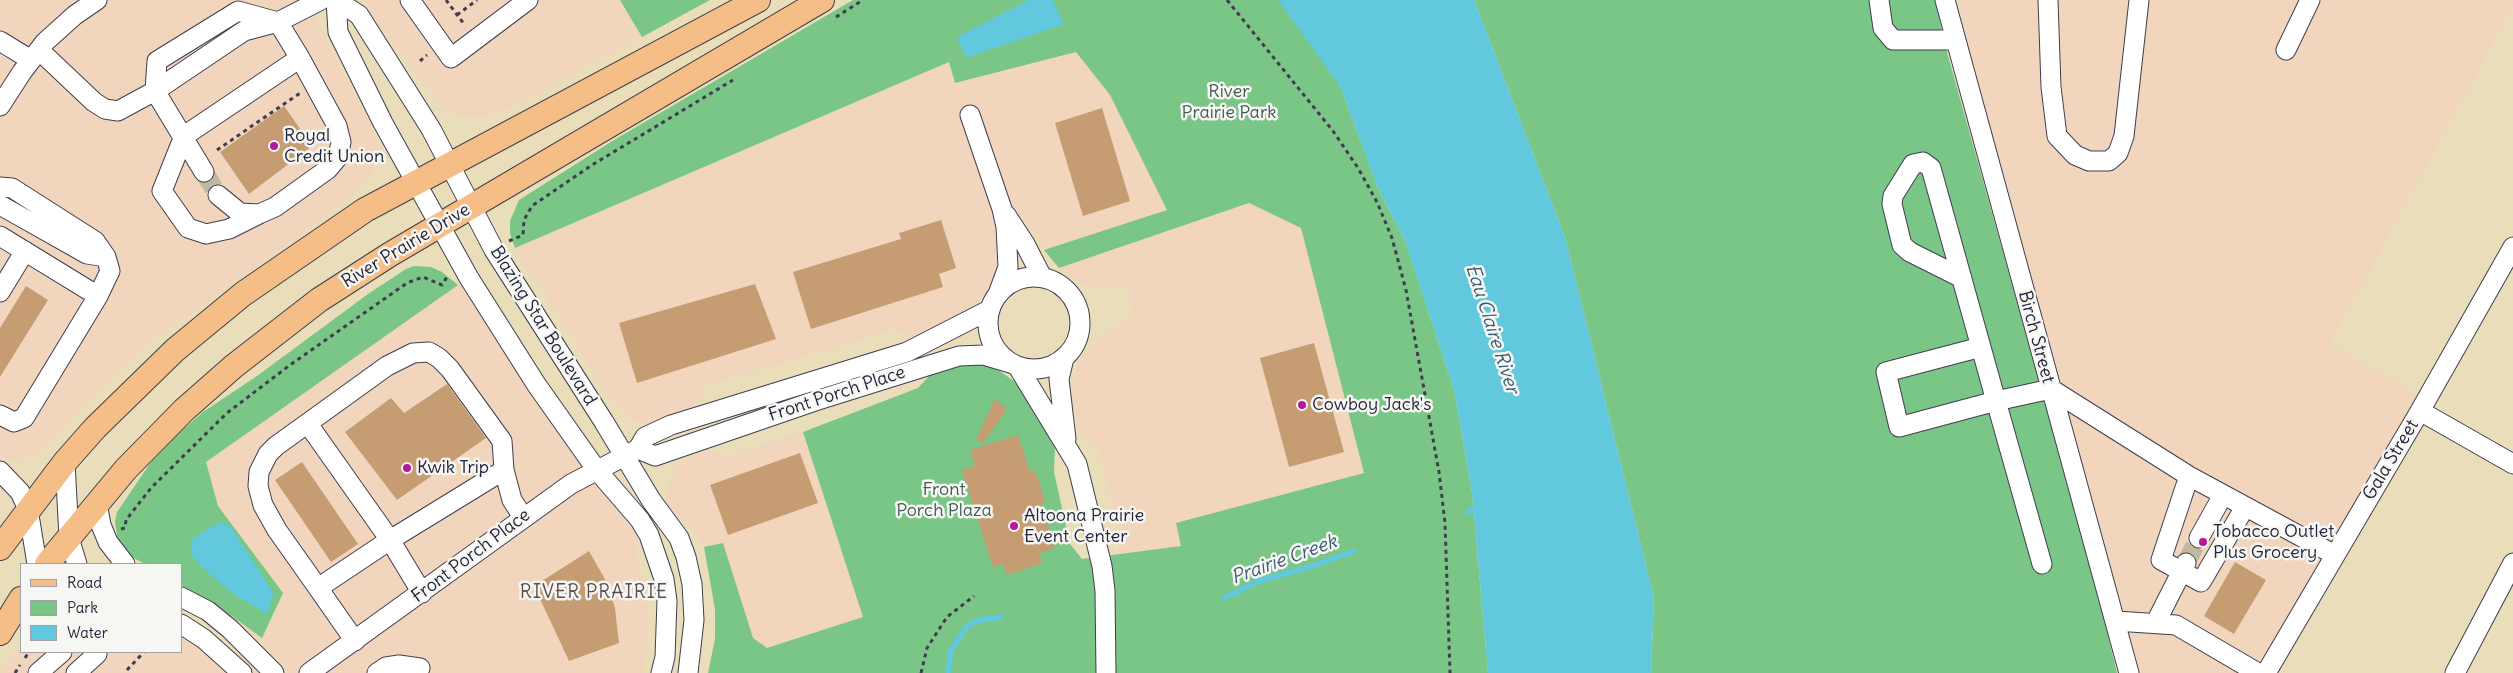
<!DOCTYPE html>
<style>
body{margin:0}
#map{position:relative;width:2513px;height:673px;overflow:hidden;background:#e9deb9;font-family:Delius,sans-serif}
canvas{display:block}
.legend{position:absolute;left:20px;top:563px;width:162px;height:90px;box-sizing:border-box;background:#f6f6f2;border:1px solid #a1a1a9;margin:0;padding:6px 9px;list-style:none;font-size:15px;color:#22223b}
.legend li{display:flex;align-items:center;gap:10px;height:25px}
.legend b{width:25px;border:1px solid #a1a1a9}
</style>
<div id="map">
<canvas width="2513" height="673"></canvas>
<ul class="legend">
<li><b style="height:6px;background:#f6be87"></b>Road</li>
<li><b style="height:14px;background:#79c686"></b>Park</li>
<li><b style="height:14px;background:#61c8de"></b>Water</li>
</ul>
</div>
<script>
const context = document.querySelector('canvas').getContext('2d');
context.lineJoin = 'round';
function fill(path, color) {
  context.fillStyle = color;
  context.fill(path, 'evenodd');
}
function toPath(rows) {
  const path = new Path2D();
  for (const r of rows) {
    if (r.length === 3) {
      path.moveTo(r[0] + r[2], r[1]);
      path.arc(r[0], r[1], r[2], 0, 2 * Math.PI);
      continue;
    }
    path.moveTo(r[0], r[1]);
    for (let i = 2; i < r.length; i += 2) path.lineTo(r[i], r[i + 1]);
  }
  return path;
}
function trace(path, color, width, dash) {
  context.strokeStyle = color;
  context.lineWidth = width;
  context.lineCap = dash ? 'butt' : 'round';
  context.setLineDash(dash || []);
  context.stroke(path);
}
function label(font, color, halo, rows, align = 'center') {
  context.font = font + ' Delius,sans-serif';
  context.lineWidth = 5;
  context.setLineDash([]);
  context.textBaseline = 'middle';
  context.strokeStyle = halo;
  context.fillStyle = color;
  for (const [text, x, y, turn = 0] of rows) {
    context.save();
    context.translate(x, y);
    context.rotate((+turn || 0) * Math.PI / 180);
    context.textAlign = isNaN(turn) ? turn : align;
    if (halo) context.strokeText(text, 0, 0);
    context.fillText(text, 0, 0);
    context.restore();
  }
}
fill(toPath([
 [0,0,310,0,322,31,378,140,379,153,371,176,359,188,295,240,147,344,74,416,53,441,38,454,19,459,3,460,0,459],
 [366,0,620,0,642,37,511,107,484,116,462,117,444,107,428,89,371,14],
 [1957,0,2513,0,2513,7,2330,343,2417,394,2256,673,2137,673,1981,100],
 [1076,52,1110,95,1167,211,1044,250,1021,217,995,227,1000,245,1000,263,990,289,965,312,915,339,894,329,707,385,698,403,692,409,650,425,642,423,629,418,608,398,574,339,515,248,949,62,955,83],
 [1249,203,1301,228,1364,473,1176,523,1182,546,1115,555,1122,543,1099,449,1080,432,1072,404,1072,383,1076,367,1083,354,1107,332,1135,313,1125,286,1103,290,1094,288,1070,277,1059,268],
 [458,285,471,296,560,438,638,537,636,558,646,591,648,613,647,644,642,673,290,673,265,645,215,604,261,637,283,593,218,506,206,462],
 [803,432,863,617,768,648,753,638,723,544,704,547,694,530,671,511,666,498,668,485,674,471,682,462,697,453,708,450,729,457],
 [181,634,220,662,230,673,1,673,21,642,21,652,181,652]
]), '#f1d5bd');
fill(toPath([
 [620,0,710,0,642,37],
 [853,0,1289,0,1341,88,1377,186,1405,241,1454,390,1472,492,1488,673,708,673,715,639,715,609,704,547,723,543,753,638,767,648,863,617,803,432,918,388,932,373,941,368,978,362,990,364,1022,387,1047,425,1055,447,1054,472,1070,544,1082,559,1181,546,1176,523,1364,473,1301,228,1249,203,1059,268,1044,250,1167,210,1110,95,1076,52,955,83,949,62,515,248,510,233,510,221,519,200,530,193,614,140],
 [1474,0,1936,0,1943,38,2093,574,2117,673,1651,673,1654,598,1565,237],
 [414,266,431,267,442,272,458,285,206,462,218,506,283,593,262,638,215,604,181,585,181,564,145,564,130,556,117,536,115,521,117,512,151,462,180,432,203,412,257,376,368,294,406,269]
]), '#79c686');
fill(toPath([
 [1029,0,1053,0,1064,24,966,58,957,37],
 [1278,0,1474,0,1565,237,1654,598,1651,673,1488,673,1472,492,1454,390,1405,241,1377,186,1341,88],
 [220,522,231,527,274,594,267,614,234,594,207,572,191,555,192,539]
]), '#61c8de');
trace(toPath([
 [1468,512,1479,506],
 [1224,598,1259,581,1310,567,1354,551],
 [948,673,951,650,967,626,980,620,1001,617]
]), '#61c8de', 5.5);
fill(toPath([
 [284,106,312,146,249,194,220,152],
 [1102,108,1130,201,1083,216,1055,123],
 [941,220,956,268,939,274,943,287,811,329,793,272,901,239,899,233],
 [755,284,776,339,637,383,619,323],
 [26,286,48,300,0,377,0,328],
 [1314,343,1344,452,1289,467,1260,358],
 [447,384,486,438,397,500,345,432,391,398,404,413],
 [995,399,1007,409,983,443,976,439],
 [1018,435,1030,472,1035,470,1045,501,1041,503,1055,548,1039,554,1042,563,1007,575,1003,564,993,567,962,470,975,466,970,450],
 [800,453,818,503,728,535,710,485],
 [302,462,358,544,331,562,275,480],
 [589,551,606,581,615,608,619,643,569,661,534,586],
 [2235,562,2266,580,2234,634,2204,616]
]), '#c69d73');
trace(toPath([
 [204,172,218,195],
 [2186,563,2199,538]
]), '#c1b8a0', 19, [19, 9]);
const minor = toPath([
 [336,0,359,15,431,129,494,250,604,422,651,500,679,538,686,557,692,584,694,620,688,673],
 [336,0,338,32,383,123,469,278,536,384,596,469,640,520,649,535,664,579,667,601,665,657,661,673],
 [410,0,451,58,528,0],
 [1879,0,1883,28,1893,40,1954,40],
 [1945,0,2129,673],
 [2048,0,2051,87,2057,136,2075,155,2089,161,2109,161,2118,153,2124,136,2139,0],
 [0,41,31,60],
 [39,50,94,102,105,109,118,111,155,91,157,61,238,11,278,22,300,58,184,136,162,191,188,228,206,234,229,229,259,214],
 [2286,50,2310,0],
 [0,106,22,72,45,42,75,15,97,0],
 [970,115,1002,209,1006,227,1008,267,998,294],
 [204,172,155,91,244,31,278,22,321,0],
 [0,187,12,188,95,241,106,257,110,271,98,296,24,418,14,422,0,415],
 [218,195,240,213,259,214,275,207,328,169,338,157,341,142,337,126,300,58],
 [0,205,87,254,106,257],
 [1006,215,1025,244,1042,277],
 [0,236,98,296],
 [1034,323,46],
 [1962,278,1910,252,1902,245,1892,204,1893,196,1913,164,1923,162,1931,168,1996,401,2051,389,2189,476,2335,555],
 [0,292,25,251],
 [1981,347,1886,372,1899,427,1996,401,2042,564],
 [1064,358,1059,379,1066,439],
 [1018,367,1077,464,1102,566,1105,591,1106,673],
 [2420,411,2513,464],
 [308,424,390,540,422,593],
 [638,449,655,456,815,401,959,356,983,355,1010,363],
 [65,462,69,538,77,564],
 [0,471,20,492,28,509,37,564],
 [2189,476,2161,560,2201,582,2245,507],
 [97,503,101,525,108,542,125,564],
 [2199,538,2223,495],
 [318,588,277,530,263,505,258,486,259,472,268,454,276,446,387,366,413,353,429,352,439,358,450,369,502,441,504,470],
 [181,597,208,611,230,629,274,673],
 [2116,621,2176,625,2258,673],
 [2156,622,2186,563],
 [181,624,204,639,242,673],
 [355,641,318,588,390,540,504,470,512,500,523,517],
 [38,673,62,652],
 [76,673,97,654],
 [309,673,571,484,638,449,645,437,671,425,907,352,989,310],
 [377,673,386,667,399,665,420,668],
 [2266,673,2420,411,2513,247],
 [2455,673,2513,563]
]);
const major = toPath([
 [0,548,65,462,95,428,175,350,243,294,365,210,758,0],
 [47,564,126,469,184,410,234,366,319,300,389,255,822,0],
 [0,633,21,599]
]);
trace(minor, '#403e4e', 21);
trace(major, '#403e4e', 26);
trace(toPath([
 [446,0,464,24],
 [1227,0,1333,131,1358,168,1377,202,1392,238,1406,290,1439,472,1445,523,1450,673],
 [457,15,477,0],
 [836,17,863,0],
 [420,61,427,55],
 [217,150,300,93],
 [509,241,523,235,524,220,532,206,592,165,733,80],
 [121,529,125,528,126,520,151,488,227,413,290,365,407,283,423,277,442,285,447,277],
 [25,658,29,652],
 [127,670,144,652],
 [15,673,20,665],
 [921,673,927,648,947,617,974,596]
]), '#403e4e', 3, [4, 4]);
trace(minor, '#fff', 19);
trace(major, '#f6be87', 24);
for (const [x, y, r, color] of [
 [274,146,5,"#b5179e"],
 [1302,405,5,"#b5179e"],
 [407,468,5,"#b5179e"],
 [1014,526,5,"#b5179e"],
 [2203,542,5,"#b5179e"]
]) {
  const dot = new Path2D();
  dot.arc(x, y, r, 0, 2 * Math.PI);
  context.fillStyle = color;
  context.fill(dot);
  trace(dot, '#f6f6f2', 2);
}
label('18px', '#405b55', '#f6f6f2', [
 ["River",1229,92],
 ["Prairie Park",1229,113],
 ["Front",944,490],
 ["Porch Plaza",944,511]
]);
label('18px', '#22223b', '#f6f6f2', [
 ["Royal",284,136],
 ["Credit Union",284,157],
 ["Cowboy Jack's",1312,405],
 ["Kwik Trip",417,468],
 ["Altoona Prairie",1024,516],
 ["Event Center",1024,537],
 ["Tobacco Outlet",2213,532],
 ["Plus Grocery",2213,553]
], 'left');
label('18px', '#22223b', '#f6f6f2', [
 ["River Prairie Drive",406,246,-31],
 ["Blazing Star Boulevard",543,326,58],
 ["Birch Street",2036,337,75],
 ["Front Porch Place",837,394,-18],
 ["Gala Street",2391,460,-59],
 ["Front Porch Place",471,556,-37]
]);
label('italic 19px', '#385c74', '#f6f6f2', [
 ["Eau Claire River",1492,329,72],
 ["Prairie Creek",1284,560,-20]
]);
context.letterSpacing = '1px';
label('19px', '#5b4d4f', '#f6f6f2', [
 ["RIVER PRAIRIE",594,593]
]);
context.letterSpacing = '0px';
</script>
